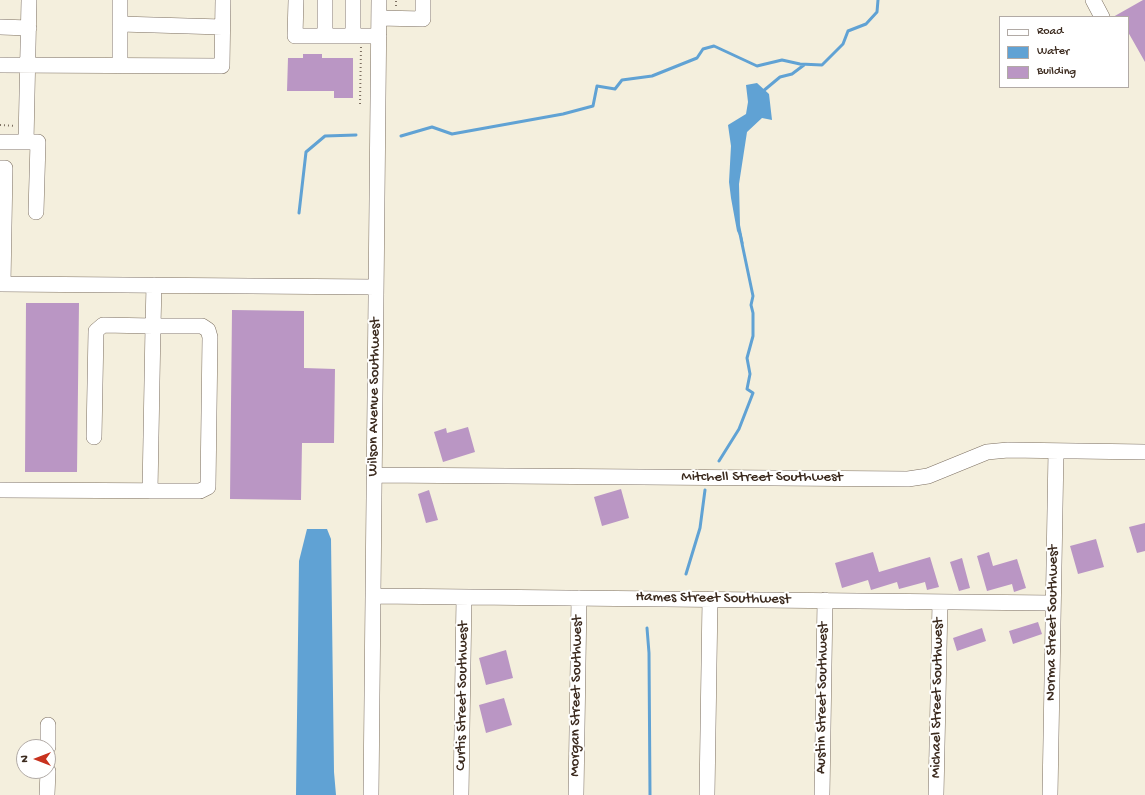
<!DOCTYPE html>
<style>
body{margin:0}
#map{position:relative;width:1145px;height:795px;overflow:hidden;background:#f4efdd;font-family:"Gochi Hand",sans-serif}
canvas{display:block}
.legend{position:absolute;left:999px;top:16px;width:130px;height:72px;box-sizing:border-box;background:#fff;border:1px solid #b1aaa5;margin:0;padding:5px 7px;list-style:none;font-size:12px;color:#3b2a1e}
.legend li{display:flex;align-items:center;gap:8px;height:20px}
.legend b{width:20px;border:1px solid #b1aaa5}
.north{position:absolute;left:16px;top:739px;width:40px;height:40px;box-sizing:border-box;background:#fff;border:1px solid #b1aaa5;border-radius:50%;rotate:270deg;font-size:11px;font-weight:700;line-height:16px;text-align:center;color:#3b2a1e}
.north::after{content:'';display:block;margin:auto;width:14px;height:18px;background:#c8321e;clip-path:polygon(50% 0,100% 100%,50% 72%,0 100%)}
</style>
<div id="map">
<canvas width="1145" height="795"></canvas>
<ul class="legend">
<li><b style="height:5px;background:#fff"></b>Road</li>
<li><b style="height:11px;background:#60a2d4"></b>Water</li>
<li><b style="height:11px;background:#ba96c4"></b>Building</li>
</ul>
<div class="north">N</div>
</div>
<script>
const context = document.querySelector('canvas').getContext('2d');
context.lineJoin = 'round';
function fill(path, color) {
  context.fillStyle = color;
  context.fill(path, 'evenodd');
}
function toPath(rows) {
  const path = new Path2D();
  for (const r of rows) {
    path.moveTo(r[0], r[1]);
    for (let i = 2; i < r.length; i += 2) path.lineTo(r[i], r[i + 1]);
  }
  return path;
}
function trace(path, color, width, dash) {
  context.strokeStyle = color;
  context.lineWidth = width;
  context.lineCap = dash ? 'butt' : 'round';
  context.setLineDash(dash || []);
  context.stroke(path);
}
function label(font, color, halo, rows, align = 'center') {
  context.font = font + ' "Gochi Hand",sans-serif';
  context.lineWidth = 4;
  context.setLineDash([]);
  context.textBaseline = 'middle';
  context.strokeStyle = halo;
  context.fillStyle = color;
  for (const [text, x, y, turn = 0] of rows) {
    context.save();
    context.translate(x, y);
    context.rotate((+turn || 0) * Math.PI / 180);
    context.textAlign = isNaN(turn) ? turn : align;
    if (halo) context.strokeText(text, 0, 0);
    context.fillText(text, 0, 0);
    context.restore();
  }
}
fill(toPath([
 [757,83,769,94,772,120,762,118,747,132,739,184,740,225,744,245,737,231,731,198,729,182,731,146,728,125,746,114,748,102,746,85],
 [307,529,327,529,331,539,334,772,336,795,296,795,299,561]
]), '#60a2d4');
trace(toPath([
 [762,92,780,77,792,74,804,65],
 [401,136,432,127,452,134,563,114,593,106,597,86,615,89,622,80,652,76,697,58,703,49,714,46,757,66,782,60,800,64,822,65,843,44,848,31,866,24,877,12,878,0],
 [299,213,306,152,325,136,356,135],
 [719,461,739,429,753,393,747,389,750,374,747,358,753,336,753,313,751,305,753,296,740,234],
 [686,574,700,528,705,490],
 [647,628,649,653,650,795]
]), '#60a2d4', 3);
fill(toPath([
 [1143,0,1145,0,1145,62,1128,32,1128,17,1113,17],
 [303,54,322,54,322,58,353,58,353,98,334,98,334,91,287,91,288,58,303,58],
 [26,303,79,303,77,472,25,472],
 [232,310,304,311,304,368,335,369,334,443,302,443,301,500,230,499],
 [468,427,475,452,443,462,434,432,446,428,447,433],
 [621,489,629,518,602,526,594,497],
 [429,490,438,520,426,523,418,494],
 [1145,523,1145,551,1137,553,1129,527],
 [1096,539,1104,567,1078,574,1070,546],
 [873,552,879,572,930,557,939,587,927,590,925,582,899,589,897,582,871,590,868,580,842,588,835,563],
 [989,552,993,566,1017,559,1026,588,1014,592,1012,584,987,591,977,556],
 [962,558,970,588,959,591,950,562],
 [1038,622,1042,634,1013,644,1009,631],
 [982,628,986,641,957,651,953,638],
 [506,650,513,678,486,685,479,658],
 [504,698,512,725,486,733,479,705]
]), '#ba96c4');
const minor = toPath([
 [296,0,295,36,379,36],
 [1093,0,1102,17],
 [379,18,423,19,423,0],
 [120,24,222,27],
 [0,27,29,28],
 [325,36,325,0],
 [353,36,353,0],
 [0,65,222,66,223,0],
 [120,66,120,0],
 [0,142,38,142,36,212],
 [26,142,29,0],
 [0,168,5,168,3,284],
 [0,284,376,287],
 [94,437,96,331,103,325,153,326,150,491],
 [374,475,908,479,928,476,987,452,1008,450,1145,452],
 [0,490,200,491,208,487,210,337,208,330,202,326,153,326,154,285],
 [373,596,1053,603],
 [48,747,48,725],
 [47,795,48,771],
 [371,795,379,0],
 [461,795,464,597],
 [576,795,579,598],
 [707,795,710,599],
 [822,795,825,600],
 [936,795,940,602],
 [1050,795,1056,451]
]);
trace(minor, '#7c6f61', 16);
trace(toPath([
 [396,6,396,0],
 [360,104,361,47],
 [0,125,15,126]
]), '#7c6f61', 2, [1, 3]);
trace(minor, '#fff', 15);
label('15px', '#3b2a1e', '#fff', [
 ["Wilson Avenue Southwest",375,397,-89],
 ["Mitchell Street Southwest",762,478],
 ["Hames Street Southwest",713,599,1],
 ["Norma Street Southwest",1053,623,-89],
 ["Curtis Street Southwest",463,696,-89],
 ["Morgan Street Southwest",577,696,-89],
 ["Austin Street Southwest",823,698,-89],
 ["Michael Street Southwest",938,698,-89]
]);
</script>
